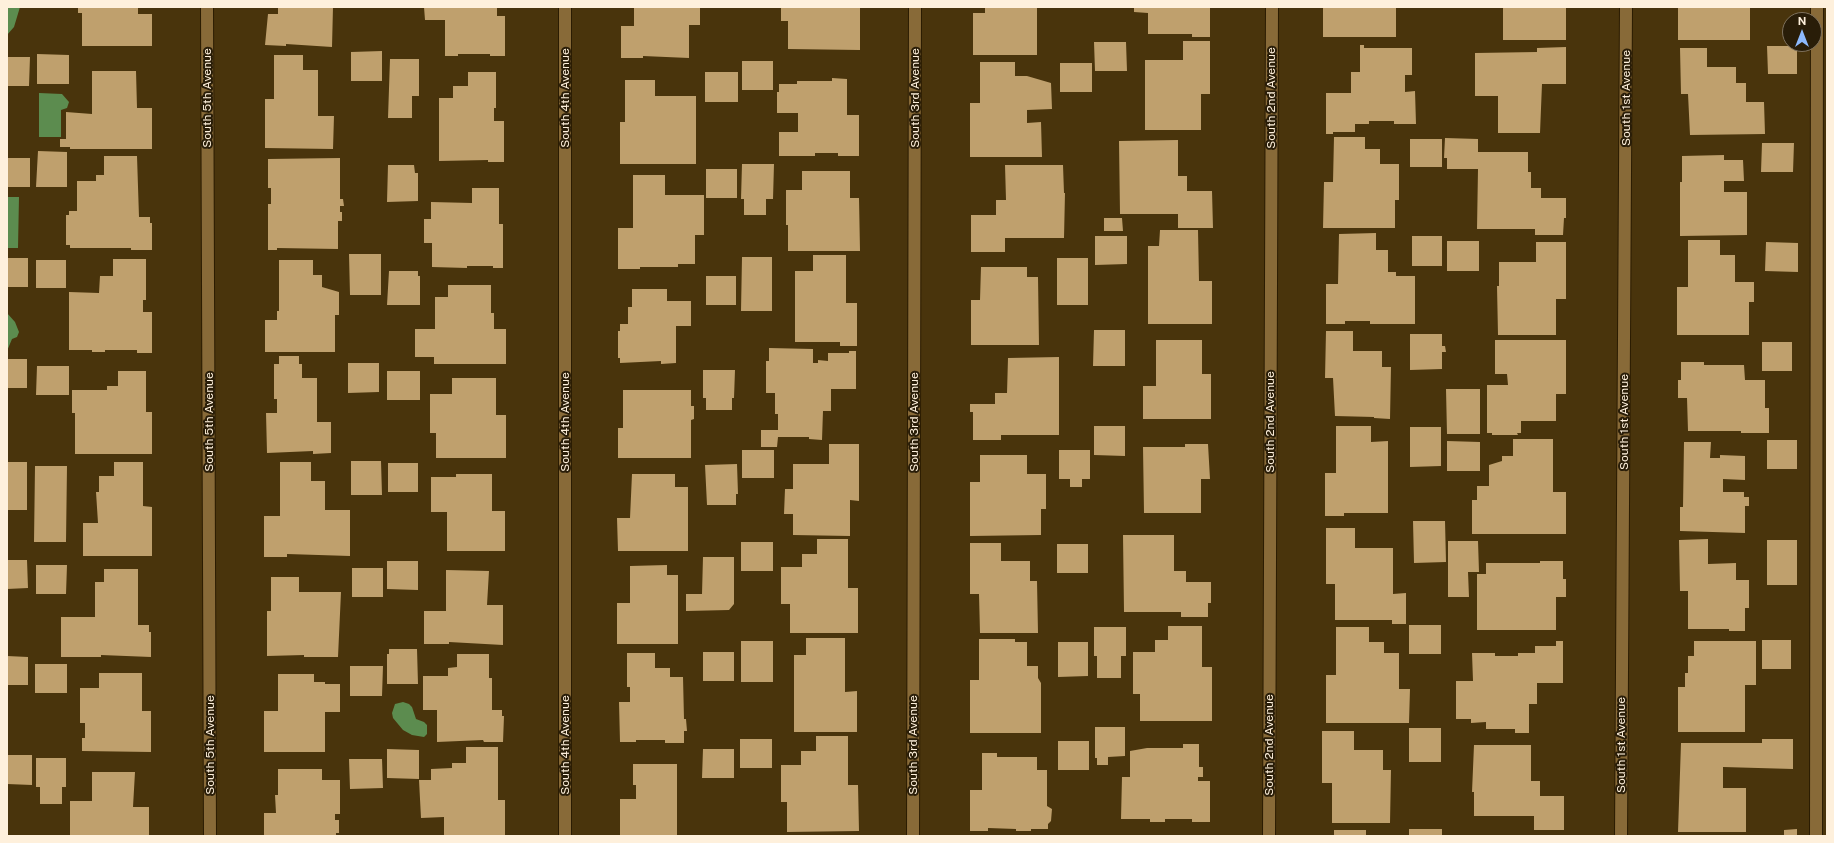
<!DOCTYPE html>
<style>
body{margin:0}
#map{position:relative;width:1834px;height:843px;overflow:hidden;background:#49340c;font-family:"Public Sans",sans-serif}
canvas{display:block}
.frame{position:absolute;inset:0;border:8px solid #fef0dc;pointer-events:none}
.north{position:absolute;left:1782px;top:12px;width:40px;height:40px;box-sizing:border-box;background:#291d08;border:1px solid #7e715d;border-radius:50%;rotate:0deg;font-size:11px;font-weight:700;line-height:16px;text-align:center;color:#fef0dc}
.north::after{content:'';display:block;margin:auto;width:14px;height:18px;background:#8db9fc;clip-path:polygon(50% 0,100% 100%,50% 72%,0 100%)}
</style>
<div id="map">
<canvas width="1834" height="843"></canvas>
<div class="frame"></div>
<div class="north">N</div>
</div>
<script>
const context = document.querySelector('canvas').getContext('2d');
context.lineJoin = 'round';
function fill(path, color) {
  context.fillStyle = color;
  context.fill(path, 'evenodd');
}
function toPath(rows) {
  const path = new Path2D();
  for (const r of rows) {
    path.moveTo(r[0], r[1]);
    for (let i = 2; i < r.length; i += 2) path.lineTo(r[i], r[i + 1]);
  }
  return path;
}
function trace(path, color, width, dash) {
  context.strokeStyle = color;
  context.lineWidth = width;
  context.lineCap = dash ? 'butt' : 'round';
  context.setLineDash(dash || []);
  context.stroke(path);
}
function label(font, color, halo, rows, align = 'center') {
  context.font = font + ' "Public Sans",sans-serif';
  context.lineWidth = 4;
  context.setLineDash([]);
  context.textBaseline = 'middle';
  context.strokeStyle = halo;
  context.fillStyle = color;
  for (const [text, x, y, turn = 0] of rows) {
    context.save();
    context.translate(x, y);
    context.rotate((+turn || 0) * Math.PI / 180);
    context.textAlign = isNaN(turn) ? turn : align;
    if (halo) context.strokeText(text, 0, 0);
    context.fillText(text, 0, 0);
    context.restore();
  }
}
fill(toPath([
 [7,7,20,7,14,27,7,35],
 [39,93,62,94,69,102,67,108,61,110,61,137,39,137],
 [7,197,19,197,18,248,7,248],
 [7,313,15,322,19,332,17,337,12,339,7,351],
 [403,702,409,704,412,707,416,719,424,722,427,725,427,734,424,737,412,735,403,730,393,718,392,713,395,704]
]), '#5c8c4f');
fill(toPath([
 [78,7,138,7,138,14,152,14,152,46,82,46,82,13,78,13],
 [278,7,333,7,332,47,286,44,286,46,265,45,268,14,278,14],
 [424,7,497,7,497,16,505,16,505,56,490,56,490,54,458,54,458,56,445,56,445,20,425,20],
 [634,7,700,7,700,25,689,25,689,58,643,56,643,58,621,58,621,26,634,26],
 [781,7,860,7,860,50,788,49,788,21,781,21],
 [985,7,1037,7,1037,55,973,55,973,13,985,13],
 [1134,7,1210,7,1210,37,1192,37,1192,34,1148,34,1148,13,1134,12],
 [1323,7,1396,7,1396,37,1323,37],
 [1503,7,1566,7,1566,40,1503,40],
 [1678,7,1750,7,1750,40,1678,40],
 [1183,41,1210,41,1210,94,1201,94,1201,130,1145,130,1145,60,1183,60],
 [1094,42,1126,42,1127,71,1095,71],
 [1360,45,1364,45,1364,48,1412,48,1412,75,1405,75,1405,92,1415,91,1416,124,1394,124,1394,121,1369,121,1369,124,1355,124,1355,132,1333,132,1333,134,1326,134,1326,93,1351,93,1351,72,1360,72],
 [1767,46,1797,46,1797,74,1768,74],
 [1566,47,1566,84,1542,84,1540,133,1498,133,1498,96,1475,96,1475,53,1537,52,1537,48],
 [1680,48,1707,48,1707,67,1736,67,1736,83,1746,83,1746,102,1764,102,1765,134,1690,135,1688,94,1681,94],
 [382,51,382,81,351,81,351,52],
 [37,54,69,55,69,84,37,84],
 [274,55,303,55,303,70,318,70,318,116,334,116,333,149,265,148,265,99,274,99],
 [7,57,30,57,29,86,7,86],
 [390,59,419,59,419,96,412,96,412,118,388,118],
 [742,61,773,61,773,90,742,90],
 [980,62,1015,62,1015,76,1027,76,1051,83,1052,109,1027,110,1027,123,1041,122,1042,157,970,157,970,103,980,103],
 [1060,63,1092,63,1092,92,1060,92],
 [92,71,136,71,137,108,152,108,152,149,70,149,70,147,60,147,60,139,66,139,66,112,92,114],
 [468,72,496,72,496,108,494,108,494,121,504,121,504,162,488,162,488,160,439,161,439,98,453,98,453,86,468,86],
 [705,72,738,72,738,102,705,102],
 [832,78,847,79,847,115,859,115,859,156,838,156,838,153,815,153,815,156,779,156,779,132,798,132,798,113,777,113,777,92,779,92,779,84,797,84,797,81,832,81],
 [625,80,655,80,655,96,696,96,696,164,620,164,620,122,625,122],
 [1334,137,1365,137,1365,149,1380,149,1380,164,1399,164,1399,200,1395,200,1395,228,1323,228,1324,182,1333,182],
 [1445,138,1478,139,1478,152,1528,152,1528,172,1531,172,1531,188,1541,188,1541,198,1566,198,1566,218,1564,218,1563,235,1535,235,1535,229,1477,229,1478,169,1447,169,1447,158,1444,158],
 [1410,139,1442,139,1442,167,1410,167],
 [1178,140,1178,176,1187,176,1187,191,1212,191,1213,228,1178,228,1178,214,1120,214,1119,141],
 [1762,143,1794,143,1793,172,1761,172],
 [38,151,67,152,67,187,36,187],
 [1724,155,1724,160,1743,160,1744,181,1724,181,1724,192,1747,192,1747,235,1680,236,1680,182,1682,182,1682,156],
 [104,156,137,156,139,217,150,217,150,223,152,223,152,250,131,250,131,248,70,248,70,245,66,245,66,215,69,215,69,211,77,211,77,181,96,181,96,175,104,175],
 [7,158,30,158,30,187,7,187],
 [340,158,340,199,343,199,344,206,340,206,340,212,342,212,342,221,338,221,338,249,277,248,277,250,268,250,268,204,271,204,271,188,268,188,268,159],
 [742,164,774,164,773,199,766,199,766,215,744,215,744,199,741,199],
 [388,165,414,165,415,173,418,173,418,201,387,202],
 [1005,165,1063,165,1064,193,1065,193,1064,238,1005,238,1005,252,971,252,971,215,996,215,996,200,1006,200],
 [706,169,737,169,737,198,706,198],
 [802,171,850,171,850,198,859,198,860,251,788,251,788,225,786,225,786,190,802,190],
 [633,175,665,175,665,195,704,195,704,235,695,235,695,264,678,264,678,267,640,267,640,269,618,269,618,228,633,228],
 [472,188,499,188,499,224,503,224,503,268,493,268,493,266,467,266,467,268,432,267,432,243,424,243,424,219,431,219,431,202,472,203],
 [1104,218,1122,218,1123,231,1104,231],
 [1160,230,1198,230,1199,281,1212,281,1212,324,1148,324,1148,246,1159,246],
 [1376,233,1376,250,1388,250,1388,272,1396,272,1396,276,1415,276,1415,324,1370,324,1370,321,1345,321,1345,324,1326,324,1326,284,1338,284,1339,234],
 [1095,236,1127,236,1127,264,1095,265],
 [1412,236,1442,236,1442,266,1412,266],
 [1688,240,1720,240,1720,255,1735,255,1735,282,1754,282,1754,302,1749,302,1749,335,1677,335,1677,287,1688,287],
 [1447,241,1479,241,1479,271,1447,271],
 [1536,242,1566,242,1566,299,1556,299,1556,335,1498,335,1497,286,1499,286,1499,262,1536,262],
 [1766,242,1798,243,1798,272,1765,271],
 [349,254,381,254,381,295,350,295],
 [813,255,846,255,846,303,857,303,857,346,840,346,840,342,795,342,795,271,813,271],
 [742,257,772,257,772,311,741,311],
 [7,258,28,258,28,287,7,287],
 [1057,258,1088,258,1088,305,1057,305],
 [113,259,146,259,146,300,143,300,143,312,152,312,152,353,137,353,137,350,105,350,105,352,92,352,92,350,69,350,69,292,99,293,100,276,113,276],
 [36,260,66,260,66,288,36,288],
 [279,260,313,260,313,275,322,275,322,287,339,292,339,315,335,315,335,352,265,352,265,320,277,320,277,311,279,311],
 [981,267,1027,267,1027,277,1038,277,1039,345,971,345,971,300,980,300],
 [389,271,418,271,418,276,420,276,420,305,387,305],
 [706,276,736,276,736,305,706,305],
 [448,285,491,285,491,313,494,313,494,329,506,329,506,364,434,364,434,357,415,357,415,329,435,329,435,297,448,297],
 [632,289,667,289,667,301,691,301,691,326,676,326,676,363,661,364,661,361,620,363,620,358,618,358,618,331,620,331,620,324,628,324,628,307,632,307],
 [1094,330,1125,330,1125,366,1093,366],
 [1326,331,1353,331,1353,351,1382,351,1382,367,1391,367,1390,419,1374,418,1374,417,1335,416,1333,378,1325,378],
 [1410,334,1442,334,1442,346,1445,346,1446,352,1442,352,1442,369,1410,370],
 [1156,340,1202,340,1202,374,1211,374,1211,419,1143,419,1143,386,1156,386],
 [1495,340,1566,340,1566,394,1556,394,1556,421,1521,421,1521,433,1517,433,1518,435,1492,435,1492,433,1487,433,1487,385,1508,385,1507,374,1495,374],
 [1762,342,1792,342,1792,371,1762,371],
 [769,348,813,349,813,363,818,363,818,360,828,361,828,353,849,353,849,351,856,351,856,389,831,389,831,411,823,411,822,440,809,439,809,437,778,437,777,447,761,447,761,430,778,430,778,414,775,414,775,393,766,393,766,361,769,361],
 [279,356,299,356,299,364,302,364,302,378,317,378,317,422,331,422,331,453,313,454,313,451,267,453,266,413,277,413,277,399,274,399,274,364,279,364],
 [1059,357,1059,435,1001,435,1001,440,973,440,973,412,970,412,970,404,995,404,995,393,1007,393,1008,358],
 [7,359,27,359,27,388,7,388],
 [1681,362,1704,362,1704,365,1744,365,1745,380,1765,380,1765,408,1769,408,1769,433,1741,433,1741,431,1688,431,1687,398,1678,398,1678,380,1681,380],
 [348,363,379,363,379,392,348,393],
 [37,366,69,366,69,395,36,395],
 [703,370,735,370,734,398,732,398,732,410,706,410,706,398,703,398],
 [118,371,146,371,146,412,152,412,152,454,75,454,75,413,72,413,72,390,107,390,107,386,118,386],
 [387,371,420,371,420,400,387,400],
 [452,378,496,378,496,415,506,415,506,458,436,458,436,433,430,433,430,394,452,394],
 [1446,389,1480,389,1480,434,1447,434],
 [623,390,691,390,691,406,694,406,694,419,691,420,691,458,618,458,618,428,623,428],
 [1094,426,1125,426,1125,456,1094,455],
 [1336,426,1371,426,1371,442,1388,441,1388,513,1344,513,1344,516,1325,516,1325,473,1336,473],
 [1410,427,1441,427,1441,466,1410,467],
 [1513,439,1553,439,1553,492,1566,492,1566,534,1472,534,1472,500,1477,500,1477,486,1489,486,1489,465,1502,461,1502,456,1513,456],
 [1767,440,1797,440,1797,469,1767,469],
 [1447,441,1480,442,1480,471,1447,471],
 [1684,442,1711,442,1710,458,1720,458,1720,455,1745,456,1745,480,1723,479,1723,492,1744,492,1744,497,1749,497,1749,506,1745,506,1745,533,1680,531,1680,507,1683,507],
 [829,444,859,444,859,501,850,500,850,536,793,535,793,514,784,514,785,489,793,489,793,464,829,464],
 [1185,444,1208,444,1210,479,1201,479,1201,513,1144,513,1143,447,1185,447],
 [742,450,774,450,774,478,742,478],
 [1059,450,1090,450,1090,479,1082,479,1082,487,1070,487,1070,479,1059,479],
 [980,455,1027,455,1027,474,1046,474,1046,509,1041,509,1041,535,970,536,970,482,980,482],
 [351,461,381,461,382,495,351,495],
 [7,462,27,462,27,510,7,510],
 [114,462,143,462,143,506,152,507,152,556,83,556,83,523,98,523,96,492,99,492,99,476,114,476],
 [280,462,311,462,311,481,325,481,325,510,350,510,350,556,287,554,287,557,264,557,264,516,280,516],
 [388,463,418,463,418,492,388,492],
 [737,464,738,494,736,494,736,505,707,505,705,465],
 [35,466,67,466,66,542,34,542],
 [456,474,492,474,492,511,505,511,505,551,447,551,447,512,431,512,431,477,456,477],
 [632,474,675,474,675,487,688,487,688,551,618,551,617,518,630,518],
 [1413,521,1445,521,1446,562,1414,563],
 [1326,528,1355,528,1355,548,1393,548,1393,594,1406,593,1406,624,1392,624,1392,620,1335,620,1335,584,1326,584],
 [1123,535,1174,535,1174,571,1186,571,1186,582,1211,582,1211,603,1208,603,1208,617,1181,617,1181,612,1124,612],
 [817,539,848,539,848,588,858,588,858,633,790,633,790,604,781,604,781,567,802,567,802,554,817,554],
 [1708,539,1708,564,1736,563,1736,580,1749,580,1749,608,1745,608,1745,631,1729,631,1729,629,1688,629,1688,591,1680,591,1679,540],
 [1767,540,1797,540,1797,585,1767,585],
 [1448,541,1478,541,1479,572,1468,572,1469,597,1448,597],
 [741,542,773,542,773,571,741,571],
 [970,543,1001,543,1001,561,1030,561,1030,581,1037,581,1038,633,980,633,979,594,970,594],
 [1057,544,1088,544,1088,573,1057,573],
 [703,557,734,557,734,604,729,610,686,611,686,594,702,594],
 [7,560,27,560,28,588,7,589],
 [387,561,418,561,418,590,387,589],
 [1540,561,1563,561,1563,579,1566,579,1566,597,1556,597,1556,630,1477,630,1477,574,1486,574,1486,563,1540,563],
 [36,565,67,565,66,594,36,594],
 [667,565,667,575,678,575,678,644,617,644,617,603,630,603,630,566],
 [352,568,383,568,383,597,352,597],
 [104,569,138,569,138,625,149,625,149,632,151,632,151,657,101,655,101,657,61,657,61,617,95,617,95,582,104,582],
 [446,570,489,571,487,605,503,605,503,645,449,642,449,644,424,644,424,611,446,611],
 [271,577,299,577,299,592,341,592,338,657,304,657,304,655,267,656,267,611,271,611],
 [1409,625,1441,625,1441,654,1409,654],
 [1168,626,1202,626,1202,667,1212,667,1212,721,1140,721,1140,694,1133,694,1133,652,1155,652,1155,640,1168,640],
 [1094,627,1126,627,1126,656,1121,656,1121,678,1097,678,1097,656,1094,656],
 [1336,627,1369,627,1369,642,1384,642,1384,653,1399,653,1399,689,1410,689,1409,723,1326,723,1326,675,1336,675],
 [806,638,845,638,845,692,857,691,857,732,794,732,794,655,806,655],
 [979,639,1015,639,1015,642,1027,642,1027,666,1038,666,1038,678,1041,683,1041,733,970,733,970,680,979,680],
 [1762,640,1791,640,1791,669,1762,669],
 [741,641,773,641,773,682,741,682],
 [1556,641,1563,641,1563,683,1537,683,1537,704,1529,704,1529,733,1515,733,1515,729,1486,729,1486,722,1471,723,1471,719,1456,719,1456,681,1473,681,1472,653,1495,653,1495,656,1518,656,1518,653,1535,653,1535,646,1556,646],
 [1694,641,1756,641,1756,685,1745,685,1745,732,1678,732,1678,687,1685,687,1685,673,1688,673,1688,656,1694,656],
 [1058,642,1088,642,1088,676,1058,677],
 [389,649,417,649,418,684,387,684,387,654,389,654],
 [703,652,734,652,734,681,703,681],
 [627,653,655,653,655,668,670,668,670,677,683,677,684,719,686,719,687,731,684,731,684,743,665,743,665,740,636,740,636,742,620,742,619,702,630,702,630,687,627,687],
 [457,654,489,654,489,678,492,678,492,710,502,710,502,716,504,716,503,742,484,742,483,740,437,742,437,710,423,710,423,676,448,676,448,668,457,667],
 [7,656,28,657,28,685,7,685],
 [35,664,67,664,67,693,35,693],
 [350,666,383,666,382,696,350,696],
 [99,673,142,673,142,711,151,711,151,752,82,751,82,738,85,738,85,723,80,723,80,688,99,688],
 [278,674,314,674,314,682,325,682,325,684,340,684,340,712,325,712,325,752,264,752,264,711,278,711],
 [1095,727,1125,727,1125,756,1108,757,1108,765,1097,765,1097,758,1095,758],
 [1409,728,1441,728,1441,762,1409,762],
 [1322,731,1354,731,1354,750,1383,750,1383,770,1391,770,1390,823,1332,823,1332,783,1322,783],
 [816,736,848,736,848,785,858,785,859,831,787,832,787,802,781,802,781,765,801,765,801,751,816,751],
 [740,739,772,739,772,768,740,768],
 [1762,739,1793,739,1793,769,1723,767,1723,788,1746,788,1746,832,1678,832,1681,743,1762,743],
 [1058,741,1089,741,1089,770,1058,770],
 [1183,744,1199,744,1199,767,1203,767,1203,777,1198,777,1198,781,1210,781,1210,822,1192,822,1192,819,1165,819,1165,822,1150,822,1150,819,1121,819,1122,777,1130,777,1130,751,1147,748,1183,748],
 [1474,745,1531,745,1531,781,1540,781,1540,796,1564,796,1564,830,1534,830,1534,816,1474,816,1474,792,1472,792],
 [466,747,498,747,498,800,505,800,505,836,444,836,444,817,421,818,419,780,431,780,431,769,452,768,452,763,466,763],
 [387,749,419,750,419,779,387,778],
 [703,749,734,749,734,778,702,778],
 [982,753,997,753,997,757,1037,757,1037,770,1047,770,1047,806,1052,809,1051,821,1048,824,1048,829,1031,829,1031,831,1016,831,1016,829,988,828,988,831,970,831,970,790,982,790],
 [7,755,32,755,32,785,7,784],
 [36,758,66,758,66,787,62,787,62,804,40,804,40,787,36,787],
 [349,759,382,759,383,788,350,789],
 [633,764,677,764,677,836,620,836,620,799,636,799,636,785,633,785],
 [278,769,322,769,322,780,340,780,340,814,335,814,335,820,339,820,339,833,336,833,336,836,264,836,264,813,276,813,275,795,278,795],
 [92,772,135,772,133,807,149,807,149,836,70,836,70,801,92,801],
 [1409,829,1442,829,1442,836,1409,836],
 [1797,829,1797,836,1784,836,1784,830],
 [1334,830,1366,830,1366,836,1334,836]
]), '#bfa06d');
const minor = toPath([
 [207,7,210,836],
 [565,7,565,836],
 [913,836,915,7],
 [1269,836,1272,7],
 [1621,836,1626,7],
 [1816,836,1817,7]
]);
trace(minor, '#2b1c02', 14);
trace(minor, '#886a38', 12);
label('12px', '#fef0dc', '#291d08', [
 ["South 5th Avenue",207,98,-90],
 ["South 4th Avenue",565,98,-90],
 ["South 3rd Avenue",915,98,-90],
 ["South 2nd Avenue",1271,98,-90],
 ["South 1st Avenue",1626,98,-90],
 ["South 5th Avenue",209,422,-90],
 ["South 4th Avenue",565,422,-90],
 ["South 3rd Avenue",914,422,-90],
 ["South 2nd Avenue",1270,422,-90],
 ["South 1st Avenue",1624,422,-90],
 ["South 5th Avenue",210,745,-90],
 ["South 4th Avenue",565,745,-90],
 ["South 3rd Avenue",913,745,-90],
 ["South 2nd Avenue",1269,745,-90],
 ["South 1st Avenue",1621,745,-90]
]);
</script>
